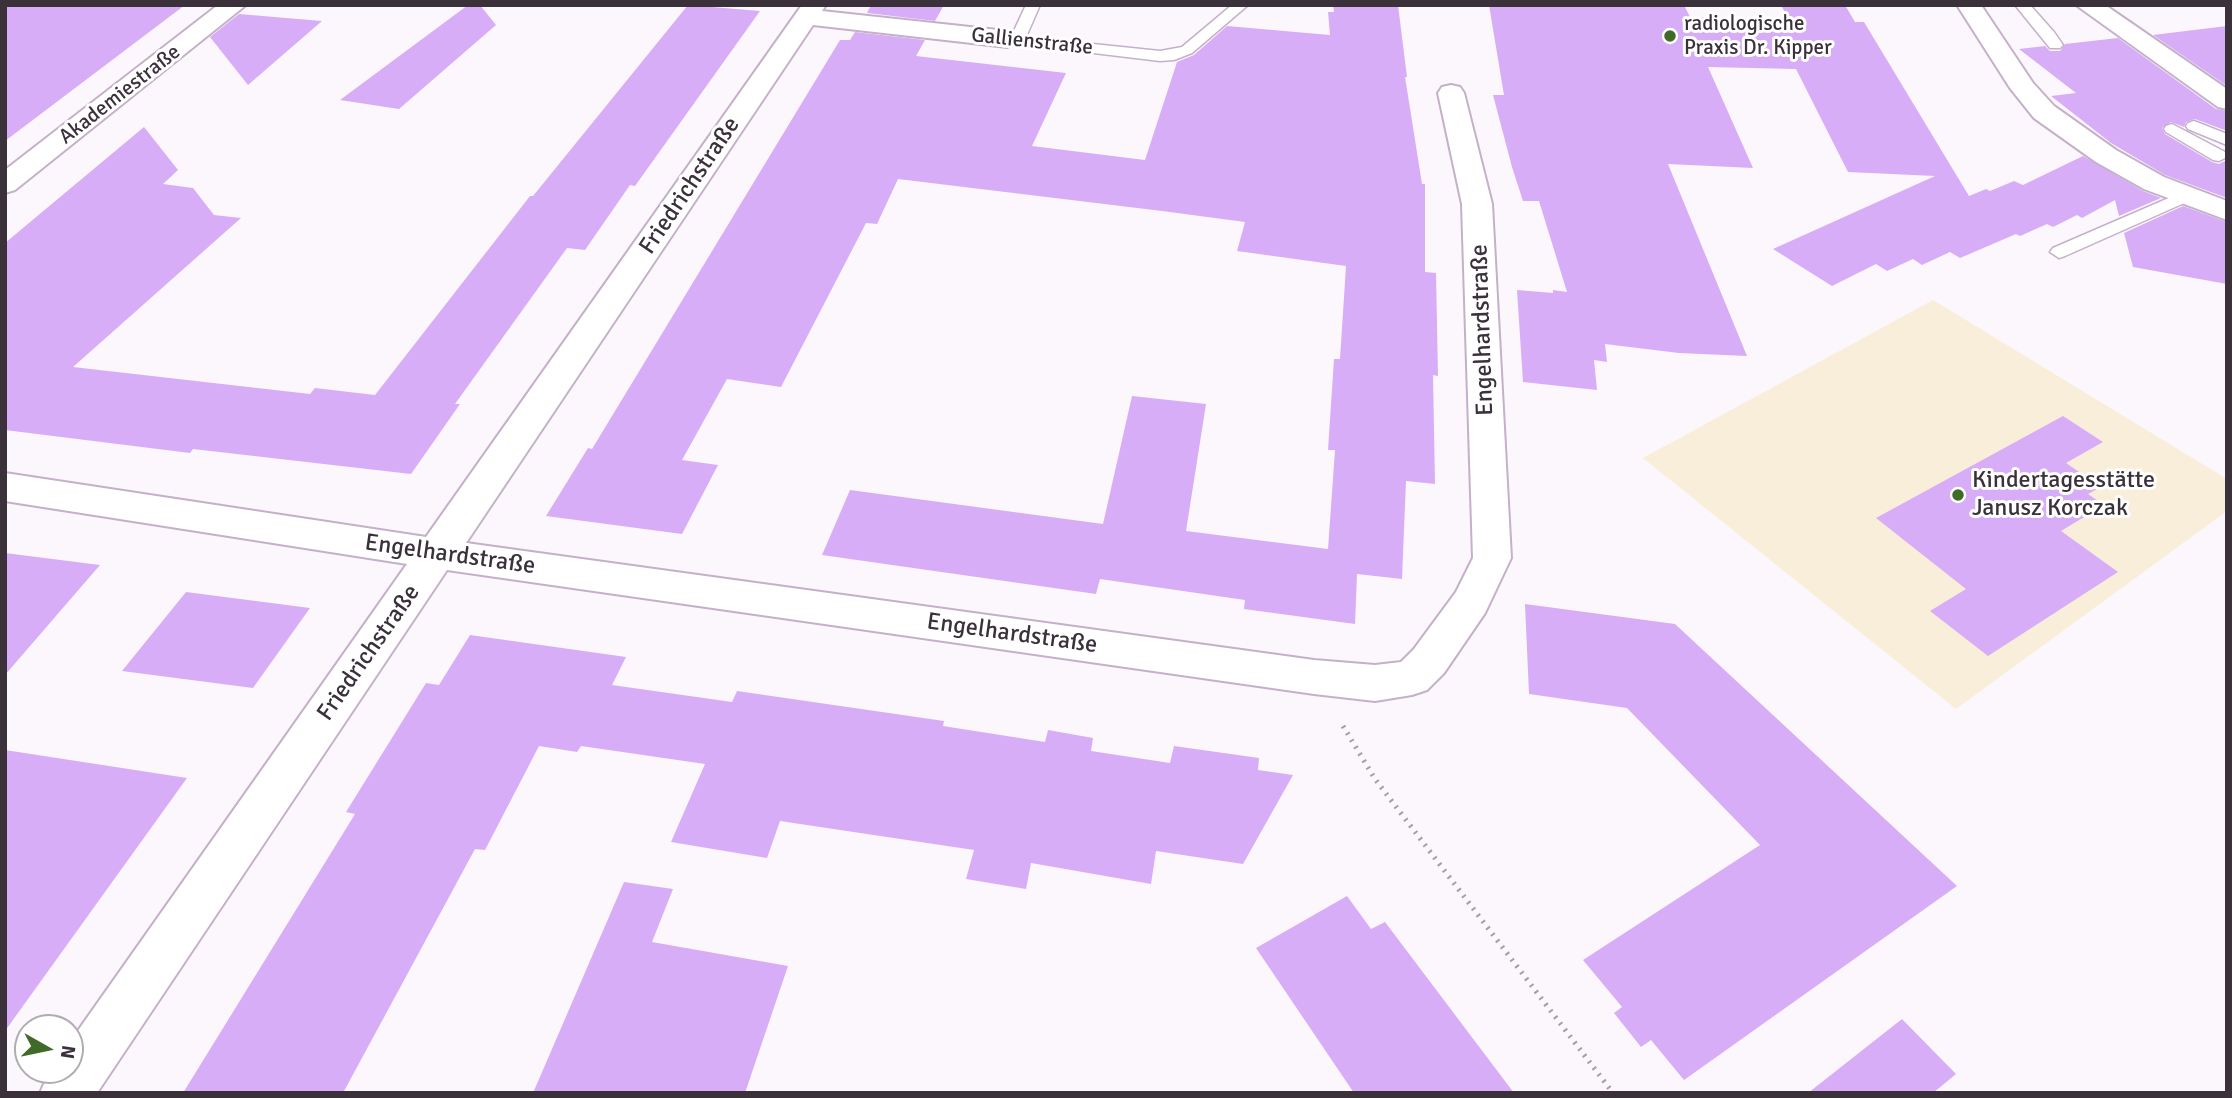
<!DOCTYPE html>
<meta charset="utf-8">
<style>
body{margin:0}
#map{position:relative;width:2232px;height:1098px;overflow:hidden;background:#fcf7fd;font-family:Signika,sans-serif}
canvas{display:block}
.frame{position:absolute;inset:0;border:7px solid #3a313b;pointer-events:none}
.north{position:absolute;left:14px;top:1014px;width:70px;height:70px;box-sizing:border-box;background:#fff;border:2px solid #b0adb1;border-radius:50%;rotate:99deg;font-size:19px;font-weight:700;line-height:28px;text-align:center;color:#3a313b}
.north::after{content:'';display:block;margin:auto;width:24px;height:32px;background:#406a27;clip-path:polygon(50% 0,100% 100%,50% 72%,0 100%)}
</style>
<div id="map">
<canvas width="2232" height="1098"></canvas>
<div class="frame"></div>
<div class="north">N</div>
</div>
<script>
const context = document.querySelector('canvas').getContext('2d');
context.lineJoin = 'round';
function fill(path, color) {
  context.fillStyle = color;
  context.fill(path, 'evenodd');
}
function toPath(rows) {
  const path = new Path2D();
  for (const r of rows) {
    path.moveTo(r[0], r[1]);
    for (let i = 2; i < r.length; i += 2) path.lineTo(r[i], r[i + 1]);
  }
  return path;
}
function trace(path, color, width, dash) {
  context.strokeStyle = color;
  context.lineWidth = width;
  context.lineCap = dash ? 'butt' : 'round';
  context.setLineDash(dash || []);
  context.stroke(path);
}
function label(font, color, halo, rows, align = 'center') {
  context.font = font + ' Signika,sans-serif';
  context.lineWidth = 6;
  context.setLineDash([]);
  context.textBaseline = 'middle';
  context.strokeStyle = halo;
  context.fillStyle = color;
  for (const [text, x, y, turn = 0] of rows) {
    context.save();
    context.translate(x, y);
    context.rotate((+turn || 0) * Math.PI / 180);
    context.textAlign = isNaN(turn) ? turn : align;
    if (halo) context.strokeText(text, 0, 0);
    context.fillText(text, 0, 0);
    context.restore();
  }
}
fill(toPath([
 [1933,300,2227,479,2227,511,1956,709,1643,458]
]), '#f9eed9');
fill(toPath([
 [5,5,185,5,5,141],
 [468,5,480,5,496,25,399,109,340,100],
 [688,5,760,11,635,186,630,185,585,250,567,248,455,404,460,404,411,474,193,449,190,453,5,430,5,243,144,127,178,170,163,184,193,188,214,215,241,218,73,367,310,394,315,388,375,395,530,196,533,196],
 [871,5,944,5,935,21,867,13],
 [1333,5,1398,5,1407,77,1405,77,1422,184,1425,184,1425,272,1436,273,1438,376,1433,375,1435,484,1406,481,1402,579,1357,574,1355,624,1244,609,1245,600,1100,579,1096,594,822,555,850,490,1103,524,1132,396,1206,404,1186,531,1328,549,1335,450,1328,450,1334,359,1340,359,1346,266,1237,251,1245,222,1162,211,898,179,877,224,866,223,781,387,727,379,682,460,718,465,682,534,546,516,588,448,592,449,840,40,850,40,855,32,925,40,916,56,1066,73,1032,146,1145,160,1177,62,1194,55,1227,26,1330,35,1328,12,1334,12],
 [1489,5,1684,5,1690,17,1789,20,1781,5,1845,5,1855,22,1864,22,1969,196,1986,189,1990,191,2014,181,2023,185,2083,156,2143,191,2161,198,2119,216,2115,200,2082,218,2077,215,2053,227,2047,224,2020,236,2016,234,1960,258,1950,252,1922,265,1913,259,1887,271,1876,264,1832,286,1773,249,1935,176,1848,172,1796,69,1708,67,1753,168,1668,164,1747,356,1679,353,1605,344,1607,362,1594,360,1597,390,1523,382,1517,290,1553,293,1553,290,1567,292,1539,201,1523,201,1512,167,1493,95,1504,95],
 [239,14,322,21,248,85,210,37],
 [2227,26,2227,86,2153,35],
 [2118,38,2216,109,2227,111,2227,131,2195,119,2186,122,2184,127,2171,122,2162,128,2165,134,2212,162,2219,164,2227,160,2227,198,2165,175,2111,143,2051,96,2076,93,2019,49,2045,46,2050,51,2060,51,2065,44],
 [2183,206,2227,222,2227,284,2133,267,2124,233],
 [2063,416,2103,442,2066,463,2101,487,2088,494,2104,505,2061,531,2118,572,1988,656,1930,611,1966,589,1876,518],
 [5,553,100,565,5,675],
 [186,592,310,608,253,688,122,671],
 [1525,604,1675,624,1957,886,1684,1080,1651,1040,1641,1047,1614,1013,1622,1007,1583,960,1760,845,1627,708,1529,694],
 [470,635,626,657,612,685,732,702,737,691,944,721,943,726,1045,742,1048,730,1093,738,1091,751,1170,763,1174,746,1259,758,1258,770,1293,775,1243,864,1156,851,1151,884,1031,863,1026,889,966,879,974,850,780,821,767,858,671,842,705,764,581,746,577,752,539,746,485,850,475,849,343,1093,183,1093,355,814,346,812,426,683,439,685],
 [5,750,187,778,5,1031],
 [624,882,673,889,652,942,788,966,745,1093,533,1093],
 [1347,896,1371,929,1385,922,1514,1093,1354,1093,1256,948],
 [1902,1019,1956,1074,1933,1093,1808,1093]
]), '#d8adf8');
const service = toPath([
 [1026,5,1040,5,1026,37,1160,51,1182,47,1232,5,1248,5,1192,53,1174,60,1160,61,1002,42,1000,39,1002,36,1012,35,1026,5],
 [2015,5,2030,5,2054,32,2063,45,2060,48,2050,48,2015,5],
 [2194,121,2227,134,2227,145,2188,129,2186,126,2188,123,2194,121],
 [2172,124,2225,152,2227,157,2219,161,2213,160,2166,132,2164,129,2166,126,2172,124],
 [2185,191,2191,192,2194,196,2191,200,2065,256,2059,258,2050,252,2053,248,2185,191]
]);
const minor = toPath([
 [218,5,246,5,15,190,5,193,5,170,218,5],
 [802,5,826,5,822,11,1007,31,1016,34,1020,39,1016,44,1007,47,813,25,466,543,1314,660,1375,665,1401,662,1414,649,1456,592,1473,558,1462,204,1438,93,1442,87,1451,85,1460,87,1464,93,1492,204,1511,558,1485,613,1444,673,1427,690,1412,695,1375,701,1314,694,447,570,97,1093,40,1093,50,1070,70,1070,70,1042,407,564,5,501,5,473,426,537,802,5],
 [1957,5,1981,5,2033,83,2054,106,2116,150,2164,177,2227,201,2227,220,2144,189,2096,162,2034,118,2010,88,1957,5]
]);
const secondary = toPath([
 [2076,5,2105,5,2227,89,2227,109,2218,107,2076,5]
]);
trace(service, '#c5b0c9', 3);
trace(minor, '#c5b0c9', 4);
trace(secondary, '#c5b0c9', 4);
trace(toPath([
 [1343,726,1375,779,1613,1093]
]), '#a59ea6', 5, [2, 6]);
fill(service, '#fff');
fill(minor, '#fff');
fill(secondary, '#fff');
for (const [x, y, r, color] of [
 [1670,36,7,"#406a27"],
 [1958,495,7,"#406a27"]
]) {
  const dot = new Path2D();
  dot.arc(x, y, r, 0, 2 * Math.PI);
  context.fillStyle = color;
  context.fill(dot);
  trace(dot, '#fff', 2.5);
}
label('21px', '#3a313b', '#fff', [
 ["radiologische",1684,24],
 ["Praxis Dr. Kipper",1684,48]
], 'left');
label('21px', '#3a313b', '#fff', [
 ["Gallienstraße",1032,42,6],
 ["Akademiestraße",120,95,-38]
]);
label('24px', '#3a313b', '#fff', [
 ["Friedrichstraße",690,186,-56],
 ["Engelhardstraße",1483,330,-92],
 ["Engelhardstraße",450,555,8],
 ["Engelhardstraße",1012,634,8],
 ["Friedrichstraße",369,653,-55]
]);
label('24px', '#3a313b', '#fff', [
 ["Kindertagesstätte",1972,481],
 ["Janusz Korczak",1972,509]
], 'left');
</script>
